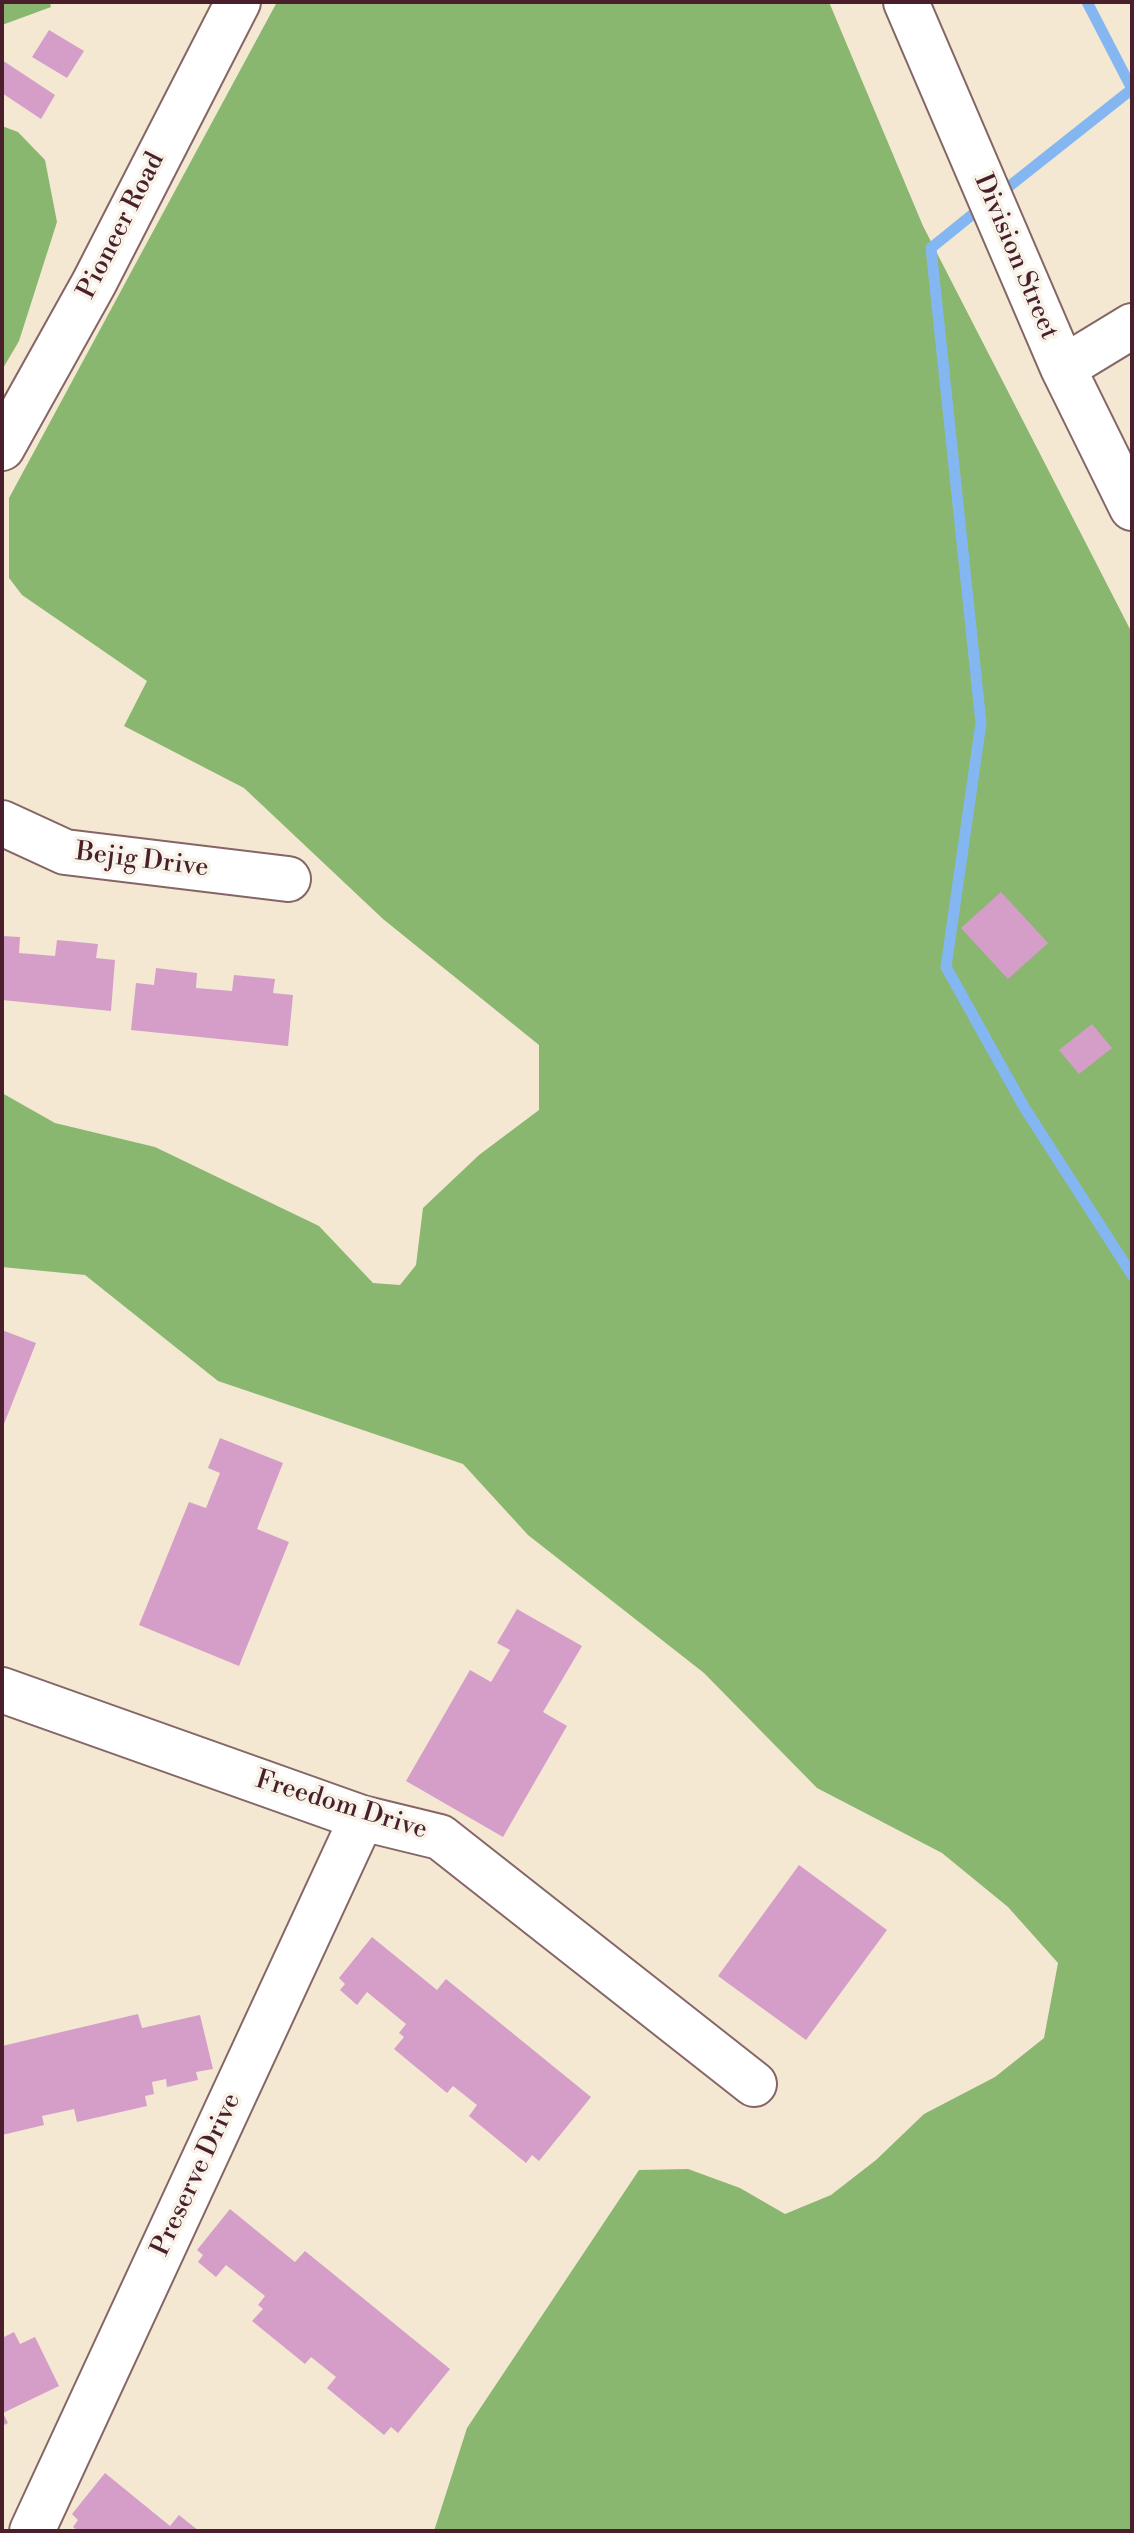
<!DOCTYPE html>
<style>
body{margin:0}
#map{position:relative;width:1134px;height:2533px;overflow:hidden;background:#f4e8d3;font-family:"Libre Bodoni",serif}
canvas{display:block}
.frame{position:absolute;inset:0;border:4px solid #4a1f2b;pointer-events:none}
</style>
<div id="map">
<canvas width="1134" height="2533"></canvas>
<div class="frame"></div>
</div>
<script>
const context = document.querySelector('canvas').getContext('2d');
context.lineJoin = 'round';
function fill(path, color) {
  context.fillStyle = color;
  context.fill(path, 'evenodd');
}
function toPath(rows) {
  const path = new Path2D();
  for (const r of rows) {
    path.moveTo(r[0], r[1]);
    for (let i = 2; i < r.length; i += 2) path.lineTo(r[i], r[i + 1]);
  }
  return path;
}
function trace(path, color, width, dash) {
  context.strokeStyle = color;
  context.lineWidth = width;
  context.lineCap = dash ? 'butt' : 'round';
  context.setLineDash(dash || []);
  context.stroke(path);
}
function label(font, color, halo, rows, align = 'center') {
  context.font = font + ' "Libre Bodoni",serif';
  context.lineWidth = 7;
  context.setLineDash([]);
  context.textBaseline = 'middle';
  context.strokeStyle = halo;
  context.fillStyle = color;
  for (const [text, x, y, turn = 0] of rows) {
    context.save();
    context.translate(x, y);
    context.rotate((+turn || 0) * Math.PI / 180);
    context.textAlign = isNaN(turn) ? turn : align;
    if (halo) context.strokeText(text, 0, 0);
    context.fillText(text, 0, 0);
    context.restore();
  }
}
fill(toPath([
 [2,2,50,2,51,7,2,25],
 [277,2,829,2,923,226,1132,633,1132,2531,434,2531,467,2428,639,2170,688,2169,740,2188,785,2214,831,2195,876,2160,924,2114,995,2077,1044,2038,1058,1963,1008,1907,942,1853,817,1788,704,1673,528,1535,463,1464,218,1381,85,1275,2,1267,2,1093,55,1123,155,1147,319,1226,373,1283,400,1285,416,1265,423,1208,479,1155,539,1110,539,1045,383,919,244,788,124,726,147,681,22,595,9,578,9,498],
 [2,126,18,132,45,160,57,222,19,341,2,370]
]), '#8ab770');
trace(toPath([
 [997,196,1132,89,1087,2],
 [983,206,931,248,981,723,946,967,1024,1107,1132,1275]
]), '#84b7f1', 11);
fill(toPath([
 [49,30,84,51,67,78,32,57],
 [2,60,55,95,41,119,2,93],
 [1001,892,1048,943,1008,979,961,928],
 [2,936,20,937,19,953,55,956,57,940,98,944,96,958,115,960,111,1011,2,1000],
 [156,968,197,973,196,988,232,991,234,975,275,979,273,993,293,995,288,1046,131,1030,136,983,154,985],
 [1092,1024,1112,1048,1079,1074,1059,1050],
 [2,1330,36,1343,2,1429],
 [220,1438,283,1463,257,1529,289,1542,239,1666,139,1625,189,1502,206,1508,220,1473,208,1468],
 [517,1609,582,1646,543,1712,567,1726,503,1837,406,1781,470,1670,491,1682,510,1650,497,1643],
 [799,1865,887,1930,806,2040,718,1976],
 [372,1937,437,1990,446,1979,591,2097,539,2161,532,2155,526,2163,469,2116,477,2105,453,2086,447,2093,394,2049,404,2037,399,2033,406,2024,367,1992,357,2005,340,1990,345,1984,339,1978],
 [138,2014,142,2028,200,2015,213,2069,196,2072,198,2080,167,2087,166,2079,152,2082,154,2094,145,2096,147,2106,77,2122,74,2109,42,2116,44,2125,2,2135,2,2046],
 [230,2209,295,2262,305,2251,450,2369,398,2433,391,2427,384,2435,327,2388,336,2377,311,2357,305,2364,252,2321,263,2309,258,2305,265,2296,226,2265,216,2277,198,2262,203,2255,197,2250],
 [14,2332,20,2344,35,2337,59,2386,3,2413,8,2423,2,2426,2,2338],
 [105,2473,170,2526,179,2515,199,2531,103,2531,100,2529,78,2531,73,2527,78,2520,72,2514]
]), '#d49ec9');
const minor = toPath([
 [906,2,1063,368,1132,508],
 [1063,368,1132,326],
 [2,448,94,283,238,2],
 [2,823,65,852,288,879],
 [2,1690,362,1818,440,1837,754,2084],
 [32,2531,362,1818]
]);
trace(minor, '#866566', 48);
trace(minor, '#fff', 44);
label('26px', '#4a1f2b', '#f7f3e8', [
 ["Pioneer Road",122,226,-63],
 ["Division Street",1015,257,67],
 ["Bejig Drive",142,861,7],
 ["Freedom Drive",341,1806,17],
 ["Preserve Drive",197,2175,-65]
]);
</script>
